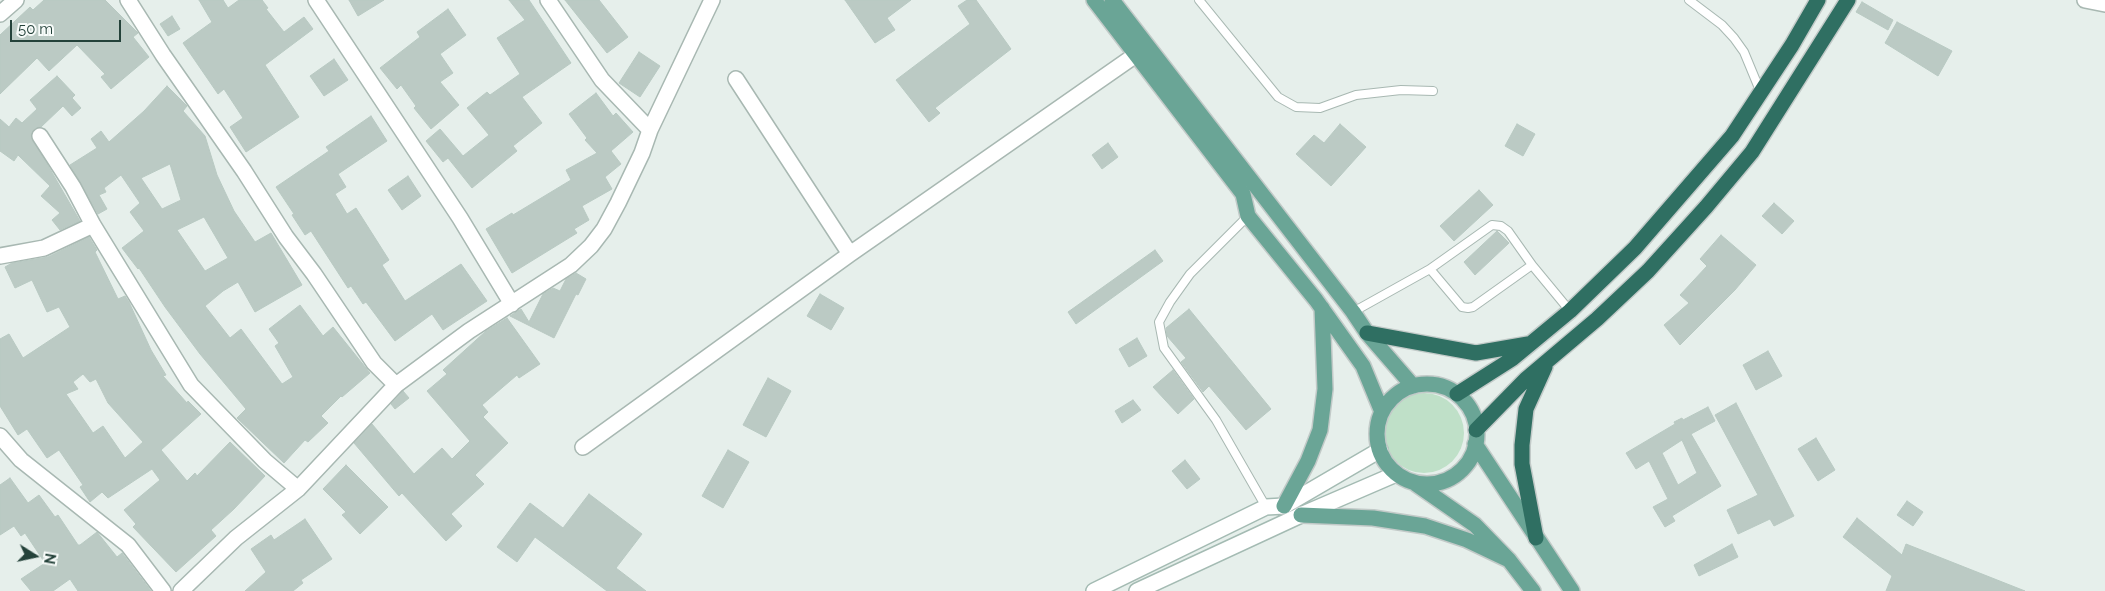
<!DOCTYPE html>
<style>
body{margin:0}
#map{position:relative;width:2105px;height:591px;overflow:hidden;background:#e6efeb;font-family:Raleway,sans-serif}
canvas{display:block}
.north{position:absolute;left:10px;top:531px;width:50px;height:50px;-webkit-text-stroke:4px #f7fbf9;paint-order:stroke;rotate:100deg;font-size:14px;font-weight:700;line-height:20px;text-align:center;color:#24423a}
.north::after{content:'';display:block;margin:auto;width:18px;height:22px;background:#24423a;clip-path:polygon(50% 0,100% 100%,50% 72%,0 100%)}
.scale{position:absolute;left:10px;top:20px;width:111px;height:22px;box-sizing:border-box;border:2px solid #24423a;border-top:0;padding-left:6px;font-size:15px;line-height:18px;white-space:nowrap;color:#24423a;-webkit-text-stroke:4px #f7fbf9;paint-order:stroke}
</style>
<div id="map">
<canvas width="2105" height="591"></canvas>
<div class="north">N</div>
<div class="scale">50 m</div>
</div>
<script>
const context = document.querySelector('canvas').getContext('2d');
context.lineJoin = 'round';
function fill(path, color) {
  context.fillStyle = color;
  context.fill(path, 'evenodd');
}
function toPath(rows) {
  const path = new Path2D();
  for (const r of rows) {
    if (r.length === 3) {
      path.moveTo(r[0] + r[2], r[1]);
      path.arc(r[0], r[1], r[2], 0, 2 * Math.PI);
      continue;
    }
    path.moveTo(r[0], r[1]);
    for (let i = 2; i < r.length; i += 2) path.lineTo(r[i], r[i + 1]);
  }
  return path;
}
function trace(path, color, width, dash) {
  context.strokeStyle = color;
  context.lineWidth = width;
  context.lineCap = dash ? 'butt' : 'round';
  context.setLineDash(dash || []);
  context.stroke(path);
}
fill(toPath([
 [1424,433,40]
]), '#bfe0c8');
const building = toPath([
 [44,0,105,0,138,33,133,37,149,57,111,89,101,77,105,74,77,45,49,71,37,58,0,94,0,35,30,7,33,10,44,0],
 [199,0,223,0,228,8,239,0,262,0,268,8,266,9,284,32,304,17,313,29,265,65,299,117,246,152,230,127,243,118,224,89,218,94,183,43,212,22,199,0],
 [349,0,384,0,358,16,349,0],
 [509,0,529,0,571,63,522,97,542,123,513,146,517,151,472,188,448,158,443,162,426,141,440,129,463,156,489,135,467,108,487,92,490,95,520,74,497,38,525,20,509,0],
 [565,0,599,0,628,37,607,53,565,0],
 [845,0,911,0,887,18,895,30,875,43,845,0],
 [967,0,976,0,1011,49,935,108,940,113,929,122,896,80,970,24,958,6,967,0],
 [1862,2,1893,20,1888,30,1856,12,1862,2],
 [448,9,466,35,440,54,453,73,440,82,459,105,431,129,414,108,416,106,401,85,397,89,380,68,420,37,417,32,448,9],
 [172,16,180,29,168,36,160,24,172,16],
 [1897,22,1952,51,1938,76,1885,43,1897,22],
 [639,52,660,66,640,97,619,83,639,52],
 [334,59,348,80,324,96,310,76,334,59],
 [57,76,75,95,72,98,81,108,72,116,63,106,41,127,35,128,31,136,80,221,60,230,52,220,60,213,41,196,50,186,18,155,14,161,0,151,0,119,9,127,16,118,22,123,37,109,30,100,57,76],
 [167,86,187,106,183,111,205,136,217,175,234,211,255,242,271,233,302,285,255,312,238,282,223,291,205,306,230,338,241,329,282,384,293,377,275,346,279,343,269,329,300,305,323,336,333,327,370,373,342,397,341,396,321,416,328,423,308,442,305,440,284,463,237,418,246,409,200,354,165,307,139,268,138,269,122,248,144,231,130,212,140,203,121,175,104,188,106,192,99,195,107,209,98,214,70,165,97,148,91,139,101,131,109,142,144,111,167,86],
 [170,164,181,200,162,209,141,178,170,164],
 [204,217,228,258,205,271,177,230,204,217],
 [596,93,613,116,616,113,633,132,611,151,621,164,605,177,612,189,582,206,589,220,574,229,577,233,512,273,486,229,512,213,513,215,571,180,566,170,597,153,585,140,587,138,569,114,596,93],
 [371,116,387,141,338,174,346,187,335,194,347,214,356,208,389,260,382,265,405,301,461,264,487,301,443,330,432,314,395,341,366,302,363,304,351,286,348,288,311,231,305,235,292,215,294,214,276,187,329,151,326,147,371,116],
 [1340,124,1366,147,1331,186,1296,154,1314,135,1324,143,1340,124],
 [1517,124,1535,134,1523,156,1505,146,1517,124],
 [1108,143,1118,157,1102,169,1092,155,1108,143],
 [408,176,421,196,402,210,388,190,408,176],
 [1479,190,1493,205,1454,241,1440,226,1479,190],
 [1774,203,1794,221,1782,234,1762,216,1774,203],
 [1497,231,1509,243,1475,275,1464,262,1497,231],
 [1721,235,1756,265,1735,290,1680,345,1664,325,1689,303,1680,295,1707,266,1700,259,1721,235],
 [89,237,97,250,95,252,118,299,125,296,129,302,151,350,166,375,163,376,187,403,188,401,201,414,161,450,187,481,195,473,197,476,230,442,265,476,234,509,211,530,216,536,176,572,133,527,136,524,124,510,160,480,152,469,108,498,102,492,90,502,80,487,83,485,59,450,47,458,27,429,18,435,0,406,0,339,9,334,23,358,70,327,59,307,47,312,32,280,15,288,5,267,12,263,48,257,89,237],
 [83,374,90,382,96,379,108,403,143,442,125,458,103,426,93,433,66,394,78,389,73,382,83,374],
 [1155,250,1163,261,1076,324,1068,312,1155,250],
 [576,273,586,279,578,295,576,294,554,338,510,316,521,309,529,322,543,294,553,288,560,291,566,279,576,273],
 [820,294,844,308,831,330,807,316,820,294],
 [1189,309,1271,409,1246,430,1209,386,1203,392,1181,362,1186,358,1167,336,1166,328,1189,309],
 [507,318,540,364,519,378,517,375,482,405,488,412,483,417,508,443,475,475,484,484,451,514,462,526,446,541,402,493,399,496,354,443,372,424,414,474,442,448,452,459,470,441,427,391,447,374,443,370,486,331,507,318],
 [1137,338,1147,356,1129,367,1119,349,1137,338],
 [1768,351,1782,376,1756,390,1743,365,1768,351],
 [1173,370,1194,399,1178,414,1153,387,1173,370],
 [768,378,791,391,766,437,743,425,768,378],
 [403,391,409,398,395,409,391,404,403,391],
 [1133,400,1141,410,1122,423,1115,411,1133,400],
 [1736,403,1794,516,1774,526,1770,519,1738,534,1727,510,1758,495,1715,415,1736,403],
 [1708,407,1715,421,1691,434,1721,486,1672,516,1675,521,1665,527,1653,507,1668,499,1649,461,1636,469,1626,453,1675,424,1674,422,1682,418,1683,420,1708,407],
 [1682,440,1697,473,1678,485,1662,453,1682,440],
 [1816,438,1835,470,1818,481,1798,449,1816,438],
 [728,450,749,462,723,508,702,496,728,450],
 [1185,460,1200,479,1187,489,1172,471,1185,460],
 [346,465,388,507,360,534,342,515,346,512,323,489,346,465],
 [10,478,28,503,39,495,55,517,58,515,78,545,80,545,97,532,117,557,122,553,151,591,78,591,70,579,53,591,31,591,21,579,45,563,25,533,21,536,14,526,0,535,0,485,10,478],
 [589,494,642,534,616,568,646,591,607,591,535,537,517,562,497,547,530,503,563,528,589,494],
 [1907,501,1923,512,1913,526,1897,515,1907,501],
 [1857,518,1902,555,1906,544,2025,591,1886,591,1892,576,1843,537,1857,518],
 [305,519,332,559,301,580,303,583,293,591,245,591,266,572,251,549,271,535,274,540,305,519],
 [1732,544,1738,557,1699,576,1694,565,1732,544]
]);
fill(building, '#bbcac4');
trace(building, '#b8c9c2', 1);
const lane = toPath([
 [1199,0,1278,97,1296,107,1320,108,1356,95,1401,90,1433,91],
 [1689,0,1722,25,1734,38,1744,52,1761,93],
 [1248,216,1190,274,1170,302,1159,322,1164,348,1216,420,1266,507],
 [1430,269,1462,307,1468,308,1473,307,1532,265],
 [1353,312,1430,269,1492,225,1501,226,1508,231,1532,265,1570,311]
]);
const street = toPath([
 [128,0,163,55,244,171,286,237,314,274,374,363,396,385],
 [316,0,460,218,512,304],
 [548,0,602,80,650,130],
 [2085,0,2105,4],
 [0,14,16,0],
 [736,79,850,254],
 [40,136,73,187,93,225,191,385,265,461,298,489],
 [0,256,44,248,93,225],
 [0,436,21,460,128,545,163,591],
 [583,447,850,254,1137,54],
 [181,591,236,538,298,489,396,385,469,331,571,265,591,246,604,229,618,203,642,153,650,130,712,0]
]);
const secondary = toPath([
 [1094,591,1266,507,1284,506,1380,450],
 [1137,591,1301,515,1396,474]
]);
const primary = toPath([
 [1094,0,1243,194,1248,216,1316,300,1363,366,1382,412],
 [1112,0,1353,312,1367,333,1413,386],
 [1427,434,50],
 [1475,444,1572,591],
 [1416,484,1475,525,1509,560,1533,591],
 [1284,506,1308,461,1320,430,1325,389,1322,308],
 [1301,515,1373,518,1425,526,1467,540,1509,560]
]);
const highway = toPath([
 [1367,333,1476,353,1528,344],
 [1457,394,1512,359,1570,311,1635,248,1732,136,1792,45,1818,0],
 [1476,430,1526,379,1597,319,1648,271,1706,207,1752,152,1848,0],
 [1536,538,1522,464,1522,445,1526,409,1545,367]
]);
trace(lane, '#a8b8b2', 10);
trace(street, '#a8b8b2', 18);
trace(secondary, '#a4bbb3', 18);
trace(primary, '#c2cac8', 18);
trace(highway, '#c2cac8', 18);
trace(lane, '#fff', 8);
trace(street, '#fff', 15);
trace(secondary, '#fff', 15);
trace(primary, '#6aa596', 15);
trace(highway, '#2f6f62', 15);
</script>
